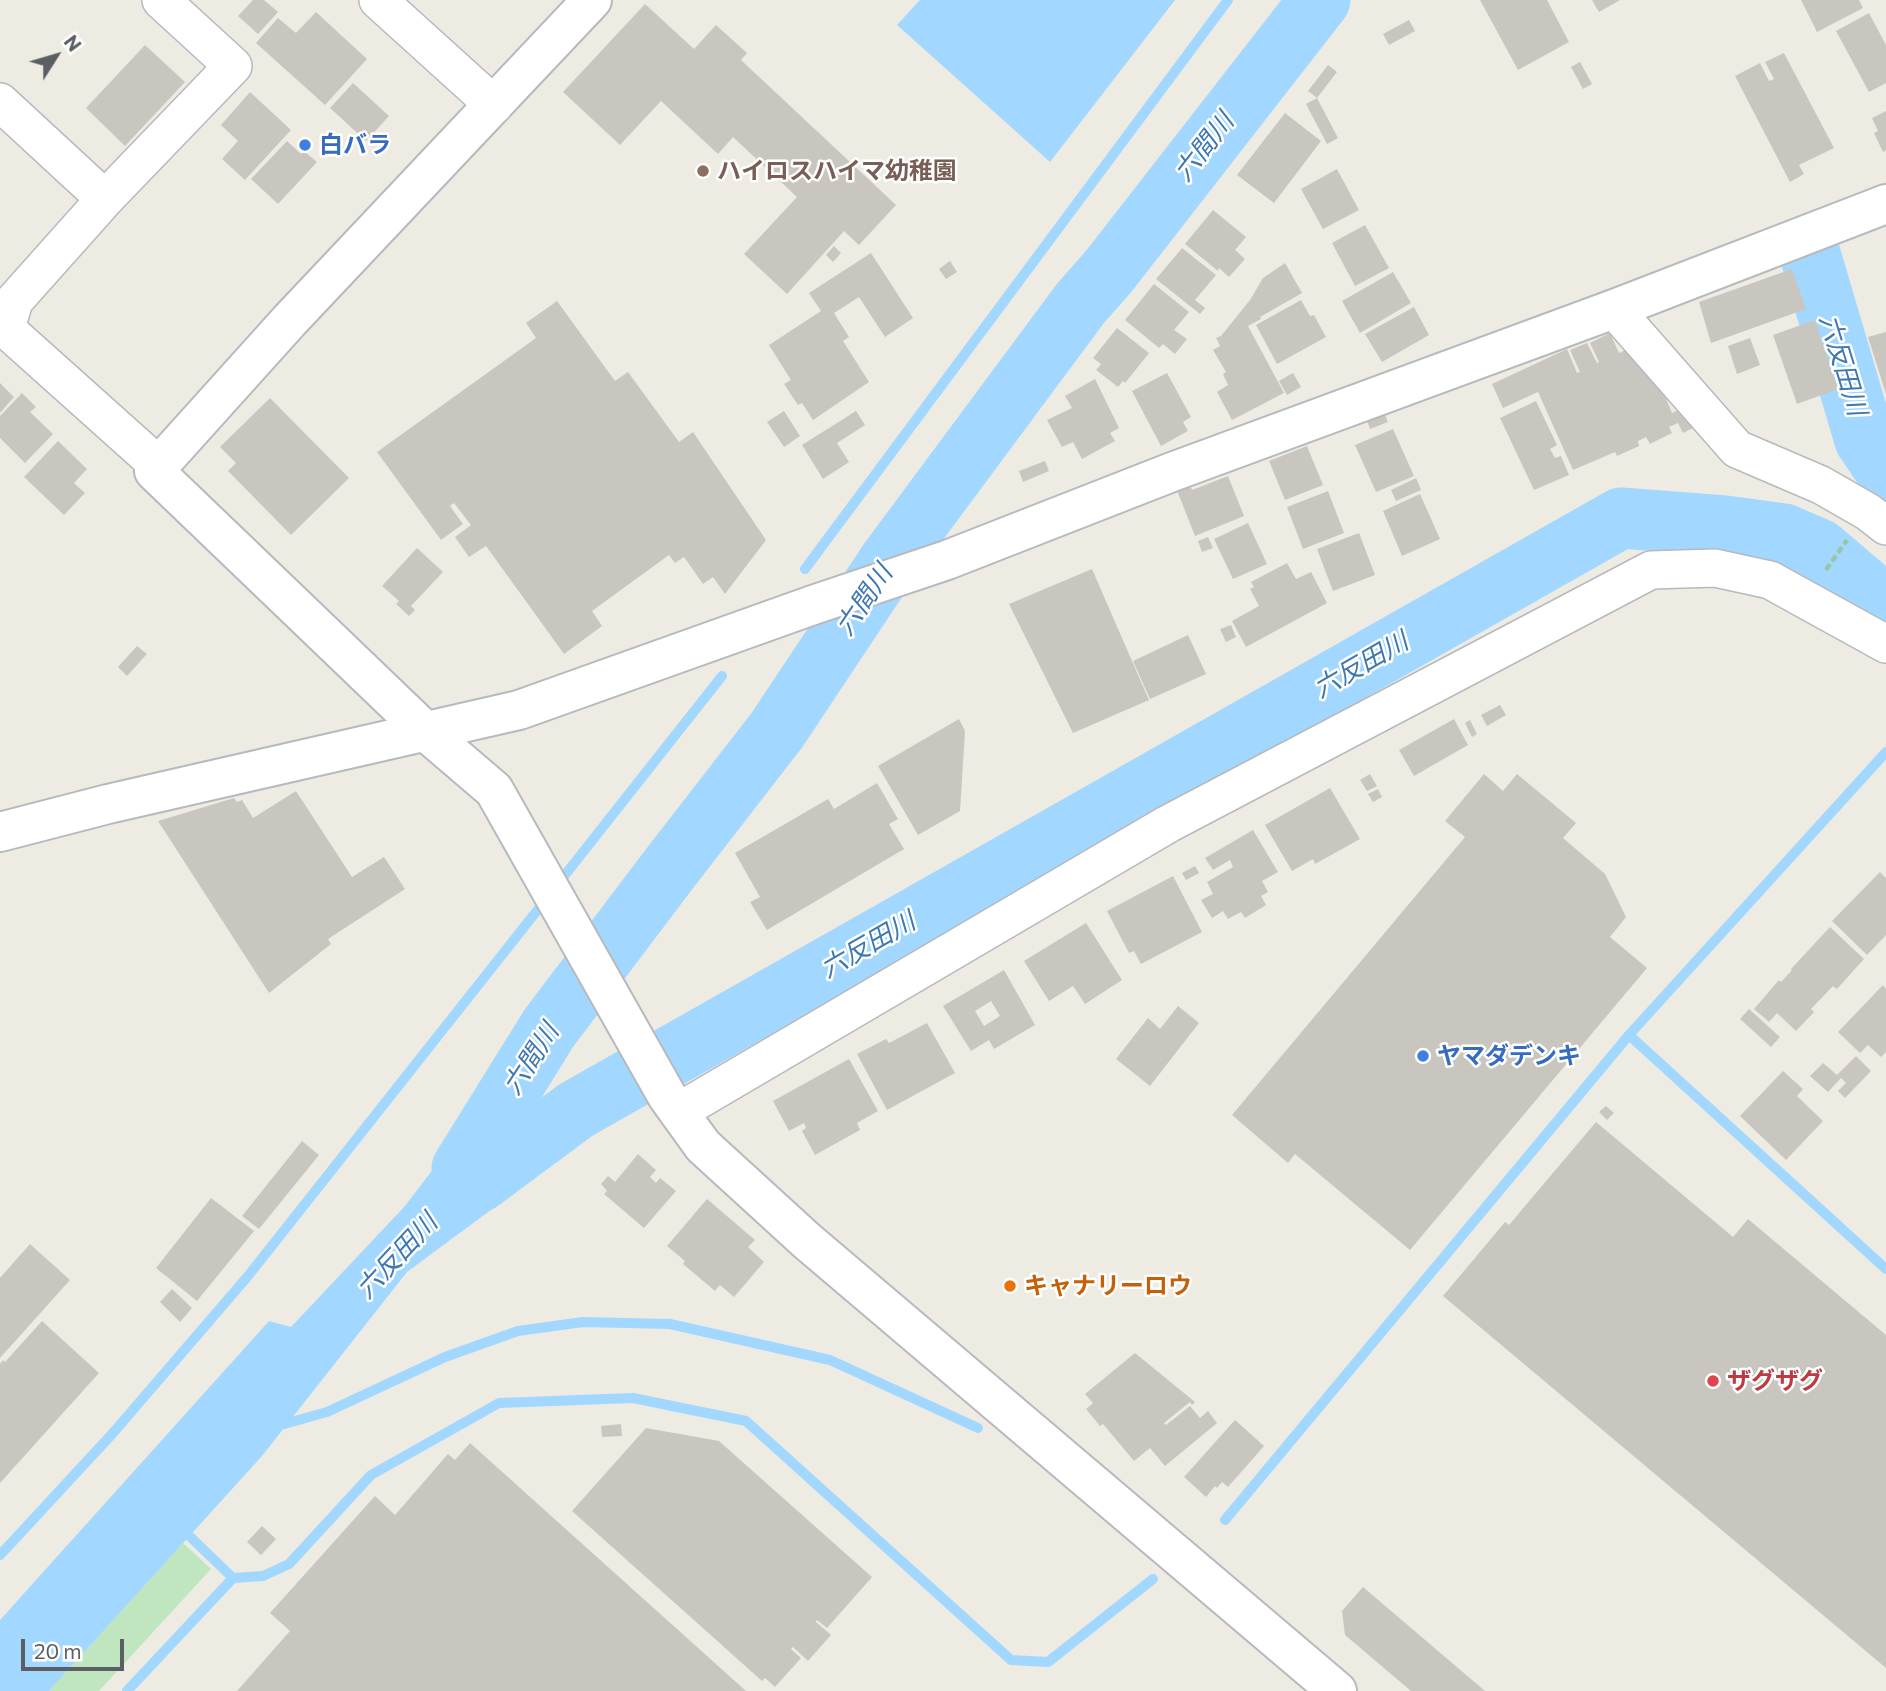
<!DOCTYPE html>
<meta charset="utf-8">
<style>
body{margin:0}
#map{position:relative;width:1886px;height:1691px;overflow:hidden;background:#eeebe3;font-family:Commissioner,sans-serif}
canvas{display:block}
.north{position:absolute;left:21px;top:21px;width:70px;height:70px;-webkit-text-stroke:5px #fff;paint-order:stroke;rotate:53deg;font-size:19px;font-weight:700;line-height:28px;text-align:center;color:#5b5f64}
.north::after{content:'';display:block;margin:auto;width:24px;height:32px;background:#5b5f64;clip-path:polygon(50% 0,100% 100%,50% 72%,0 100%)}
.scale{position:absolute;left:21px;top:1639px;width:103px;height:32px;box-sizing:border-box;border:4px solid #5b5f64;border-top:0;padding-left:9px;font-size:21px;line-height:24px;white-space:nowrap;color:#5b5f64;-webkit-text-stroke:5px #fff;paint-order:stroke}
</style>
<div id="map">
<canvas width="1886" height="1691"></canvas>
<div class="north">N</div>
<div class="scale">20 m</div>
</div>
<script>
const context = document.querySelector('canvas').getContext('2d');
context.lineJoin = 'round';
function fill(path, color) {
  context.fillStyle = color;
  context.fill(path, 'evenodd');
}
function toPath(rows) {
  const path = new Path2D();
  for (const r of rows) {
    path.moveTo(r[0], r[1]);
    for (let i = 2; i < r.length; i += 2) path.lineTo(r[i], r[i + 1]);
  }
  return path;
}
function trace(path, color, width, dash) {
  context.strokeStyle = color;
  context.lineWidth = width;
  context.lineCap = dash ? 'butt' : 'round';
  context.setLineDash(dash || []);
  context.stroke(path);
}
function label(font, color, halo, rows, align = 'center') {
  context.font = font + ' Commissioner,"Noto Sans JP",sans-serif';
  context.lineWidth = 5;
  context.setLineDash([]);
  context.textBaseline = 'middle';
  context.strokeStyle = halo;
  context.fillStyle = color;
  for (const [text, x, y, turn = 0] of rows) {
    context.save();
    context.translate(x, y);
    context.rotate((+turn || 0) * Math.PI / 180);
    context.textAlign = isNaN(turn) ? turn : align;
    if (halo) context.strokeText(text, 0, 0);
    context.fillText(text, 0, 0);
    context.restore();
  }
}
fill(toPath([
 [183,1543,211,1569,99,1691,49,1691]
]), '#c0e6bf');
fill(toPath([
 [920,0,1175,0,1050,162,897,25],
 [495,1088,568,1153,407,1272,262,1456,49,1691,0,1691,0,1620,269,1321,291,1327,405,1206]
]), '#a2d8ff');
trace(toPath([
 [805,569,1228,0],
 [557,885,722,676],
 [1629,1035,1886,752],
 [277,1426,327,1412,445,1357,518,1331,583,1322,670,1324,830,1360,978,1428],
 [1225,1520,1629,1035,1886,1269],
 [180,1527,233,1578],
 [0,1555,113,1433,248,1276,547,898],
 [127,1691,233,1578,263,1576,289,1564,371,1475,499,1403,633,1398,746,1421,1011,1660,1048,1662,1153,1579]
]), '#a2d8ff', 10);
trace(toPath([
 [1810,254,1865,440,1886,471],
 [462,1168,549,1028,670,868,777,730,890,560,1080,304,1109,271,1320,0],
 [479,1182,576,1110,1621,518,1725,526,1784,534,1819,549,1886,606]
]), '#a2d8ff', 61);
fill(toPath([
 [253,0,264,0,278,12,258,34,238,16],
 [1480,0,1547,0,1569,42,1518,70],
 [1592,0,1620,0,1599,12],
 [1801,0,1859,0,1863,8,1817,32],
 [645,4,694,49,716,25,747,53,741,60,896,205,859,245,844,231,787,294,744,254,797,197,733,137,718,154,661,101,620,145,563,92],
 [316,12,367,59,325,105,256,43,278,18,296,33],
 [1869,13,1886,45,1886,83,1869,92,1836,31],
 [1409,20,1415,31,1389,45,1383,34],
 [145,45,185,82,125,146,86,108],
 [1784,53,1834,148,1799,165,1804,174,1790,182,1735,76,1760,63,1769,81,1774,79,1765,62],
 [1580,62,1592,84,1583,89,1571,67],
 [1328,65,1337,72,1317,98,1308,91],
 [353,83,389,116,366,141,330,108],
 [250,92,291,130,245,180,222,159,238,141,221,125],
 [1317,98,1338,138,1327,144,1306,104],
 [1886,111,1886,150,1883,152,1874,133,1878,131,1872,118],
 [1285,113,1321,141,1274,203,1237,175],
 [287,141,301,154,304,151,317,162,278,204,251,179],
 [1337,169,1359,210,1323,229,1301,189],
 [1213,210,1246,237,1235,250,1245,259,1229,277,1219,268,1218,271,1185,244],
 [1365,225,1389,268,1355,286,1332,243],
 [834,246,841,253,833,262,826,255],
 [1182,248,1216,275,1195,300,1205,308,1200,314,1156,279],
 [871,253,913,318,885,337,859,297,834,313,849,337,843,341,869,382,813,420,802,403,798,405,784,384,791,380,769,345,821,311,809,293],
 [950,261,957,272,946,279,939,269],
 [1285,263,1302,293,1260,317,1261,319,1248,326,1284,393,1232,420,1217,392,1228,385,1223,374,1226,372,1213,350,1220,346,1216,338,1221,336,1250,300,1263,278],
 [1792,269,1806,309,1711,343,1699,302],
 [1393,272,1411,303,1360,333,1342,301],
 [1154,284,1189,312,1174,330,1187,339,1175,354,1163,344,1159,348,1125,320],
 [1301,300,1310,316,1314,315,1326,337,1277,364,1256,325],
 [557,301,615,381,628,372,679,442,693,432,766,540,725,594,713,577,703,584,684,557,675,563,669,555,592,611,602,626,564,654,486,546,469,557,455,537,471,525,454,503,450,506,463,524,441,540,377,452,536,338,526,323],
 [1414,307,1429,335,1382,362,1365,334],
 [1815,320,1838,389,1797,404,1773,335],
 [1117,328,1149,353,1125,383,1123,381,1118,387,1096,370,1101,364,1093,358],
 [1886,332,1886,394,1868,337],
 [1610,333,1619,353,1628,349,1659,382,1672,413,1684,407,1695,427,1683,433,1678,423,1669,427,1672,433,1650,444,1646,437,1638,441,1639,446,1617,456,1615,452,1573,470,1538,392,1503,408,1492,384,1567,349,1577,373,1580,372,1570,350,1587,343,1597,363,1599,362,1590,343],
 [1750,338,1760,365,1737,374,1728,346],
 [1167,373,1191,417,1183,422,1188,431,1161,446,1132,391],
 [1293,373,1301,387,1287,395,1279,381],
 [1095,379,1119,428,1110,433,1115,441,1082,459,1073,442,1062,447,1047,420,1072,408,1065,396],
 [0,383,14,397,0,413],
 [22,393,36,407,30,412,53,434,25,463,0,438,0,416],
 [270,398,349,478,291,535,228,471,236,463,220,447],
 [1536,401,1557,445,1550,449,1555,458,1561,456,1569,475,1534,490,1500,418],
 [784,411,800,436,784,447,767,422],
 [856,411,865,425,837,443,849,462,823,479,802,445],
 [1385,415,1388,422,1370,429,1367,421],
 [1393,429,1414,476,1376,492,1355,445],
 [58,441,87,469,74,483,85,493,64,515,24,477],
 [1307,446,1323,485,1285,500,1269,461],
 [1045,461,1049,471,1023,482,1019,471],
 [1228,476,1244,516,1195,536,1176,488,1189,483,1192,490],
 [1416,478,1421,490,1396,501,1391,490],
 [1328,491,1344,533,1303,549,1287,507],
 [1420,494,1440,539,1402,556,1383,511],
 [1248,523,1267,564,1233,579,1214,539],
 [1359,533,1375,575,1333,591,1317,549],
 [1208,537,1213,548,1202,552,1198,541],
 [417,548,443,572,411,606,415,610,409,616,396,604,399,601,382,586],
 [1287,563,1296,579,1311,572,1327,603,1246,647,1232,621,1259,606,1250,589,1254,587,1251,582],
 [1092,569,1149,700,1073,733,1009,604],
 [1231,625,1236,637,1226,642,1220,629],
 [1188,635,1206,674,1150,699,1133,661],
 [137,646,147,654,127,676,118,667],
 [1500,705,1506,715,1487,726,1481,715],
 [959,719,965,731,960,811,918,835,878,766],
 [1454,719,1468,745,1414,776,1399,750],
 [1470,720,1477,734,1472,737,1465,723],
 [1370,774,1377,786,1367,791,1360,780],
 [1484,774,1503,791,1517,774,1576,823,1563,838,1605,874,1626,917,1610,937,1647,968,1410,1250,1295,1154,1288,1163,1232,1115,1465,837,1445,821],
 [877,783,898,819,889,824,904,849,767,930,750,902,760,897,735,853,828,799,834,809],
 [1330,788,1360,839,1315,864,1313,859,1292,871,1265,825],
 [1378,789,1382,797,1373,802,1368,794],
 [296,791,352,877,384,857,405,889,328,939,331,944,269,993,158,821,234,798,237,802,242,800,253,818],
 [1253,830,1278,872,1262,881,1268,892,1261,896,1266,905,1245,918,1241,912,1228,919,1223,911,1212,918,1201,900,1213,894,1207,882,1233,867,1230,860,1213,870,1205,858],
 [1195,866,1199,873,1186,880,1182,873],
 [1880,872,1886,878,1886,935,1867,955,1832,921],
 [1173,876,1202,932,1141,964,1134,951,1129,953,1107,911],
 [1086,923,1122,980,1085,1004,1073,986,1049,1001,1024,961],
 [1830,927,1864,959,1837,989,1833,986,1811,1009,1814,1012,1796,1031,1777,1013,1769,1022,1754,1009,1779,980,1781,982,1792,970,1791,969],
 [1004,970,1035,1025,994,1049,989,1040,971,1051,943,1006],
 [991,1001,1000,1016,984,1026,975,1011],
 [1883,985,1886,989,1886,1052,1881,1057,1868,1045,1860,1053,1838,1032],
 [1178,1006,1199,1023,1150,1086,1116,1059,1148,1018,1160,1029],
 [1749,1009,1780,1037,1771,1047,1740,1019],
 [927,1023,955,1073,887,1110,857,1054,886,1039,889,1043],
 [1856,1056,1871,1071,1845,1098,1838,1091,1846,1083,1841,1078,1828,1092,1810,1076,1823,1063,1837,1075],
 [849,1059,878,1111,857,1123,860,1130,815,1155,802,1131,806,1128,804,1123,789,1131,773,1101],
 [1783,1071,1803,1089,1797,1096,1823,1121,1786,1160,1740,1116],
 [1606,1106,1614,1113,1607,1120,1599,1112],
 [1596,1122,1733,1237,1748,1219,1886,1335,1886,1668,1443,1296,1505,1222,1509,1225],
 [302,1141,319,1155,259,1229,242,1216],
 [638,1154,656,1170,650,1177,656,1183,660,1178,676,1191,644,1228,604,1194,607,1191,601,1184,608,1176,615,1182],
 [211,1198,254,1231,197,1301,156,1268],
 [707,1199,755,1240,748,1247,764,1262,734,1297,720,1285,715,1291,683,1264,685,1261,667,1246],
 [30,1244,70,1280,0,1358,0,1278],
 [172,1289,192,1308,180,1322,160,1302],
 [42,1321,99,1373,0,1483,0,1364,3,1360,5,1362],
 [1135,1353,1195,1402,1192,1405,1190,1402,1164,1423,1166,1425,1190,1406,1200,1418,1208,1411,1217,1423,1165,1466,1150,1448,1134,1461,1103,1424,1100,1426,1086,1409,1093,1403,1085,1394],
 [1235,1420,1264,1446,1228,1487,1222,1482,1217,1488,1215,1486,1206,1497,1184,1477],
 [621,1424,622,1436,602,1437,601,1426],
 [646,1428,719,1441,872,1577,827,1628,817,1620,816,1622,831,1635,808,1661,793,1647,791,1649,801,1658,775,1687,765,1678,762,1681,572,1511],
 [470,1443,746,1691,237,1691,290,1631,270,1613,375,1496,395,1515,448,1454,455,1460],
 [262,1526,276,1539,261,1555,247,1542],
 [1363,1587,1485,1691,1411,1691,1345,1635,1342,1611]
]), '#c9c6c0');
const minor = toPath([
 [378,0,494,105],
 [0,102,105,199],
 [1614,309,1737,449,1821,485,1868,512,1886,526],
 [159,466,6,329,14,301,105,199,233,66,161,0],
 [678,1112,1168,824,1651,570,1715,568,1770,580,1886,644]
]);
const tertiary = toPath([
 [592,0,290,320,154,471,425,731,494,790,667,1096,703,1146,807,1241,1337,1691],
 [0,832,108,804,519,710,813,605,947,560,1172,472,1614,309,1886,204]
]);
trace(minor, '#b6b9bd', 40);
trace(tertiary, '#b6b9bd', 42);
trace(toPath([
 [1826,570,1847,540]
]), '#98c6a4', 4.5, [7, 3.5]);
trace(minor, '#fff', 37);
trace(tertiary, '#fff', 38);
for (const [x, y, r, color] of [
 [305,145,7,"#3f7fe0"],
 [703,171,7,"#8d6e63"],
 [1423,1056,7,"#3f7fe0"],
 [1010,1286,7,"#e8710a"],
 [1713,1381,7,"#e0444e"]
]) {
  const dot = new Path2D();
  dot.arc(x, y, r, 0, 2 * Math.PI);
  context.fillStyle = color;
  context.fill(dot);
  trace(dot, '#fff', 2.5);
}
label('bold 24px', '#366cbe', '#fff', [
 ["白バラ",319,145],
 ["ヤマダデンキ",1437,1056]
], 'left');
label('bold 24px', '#785e54', '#fff', [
 ["ハイロスハイマ幼稚園",717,171]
], 'left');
label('bold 24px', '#c56008', '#fff', [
 ["キャナリーロウ",1024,1286]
], 'left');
label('bold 24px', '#be3a42', '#fff', [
 ["ザグザグ",1727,1381]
], 'left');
label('italic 26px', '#3f78b1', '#fff', [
 ["六間川",1204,147,-52],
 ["六反田川",1843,365,73],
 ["六間川",864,600,-56],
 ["六反田川",1361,665,-30],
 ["六反田川",868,945,-30],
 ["六間川",531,1059,-57],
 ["六反田川",397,1256,-47]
]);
</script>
